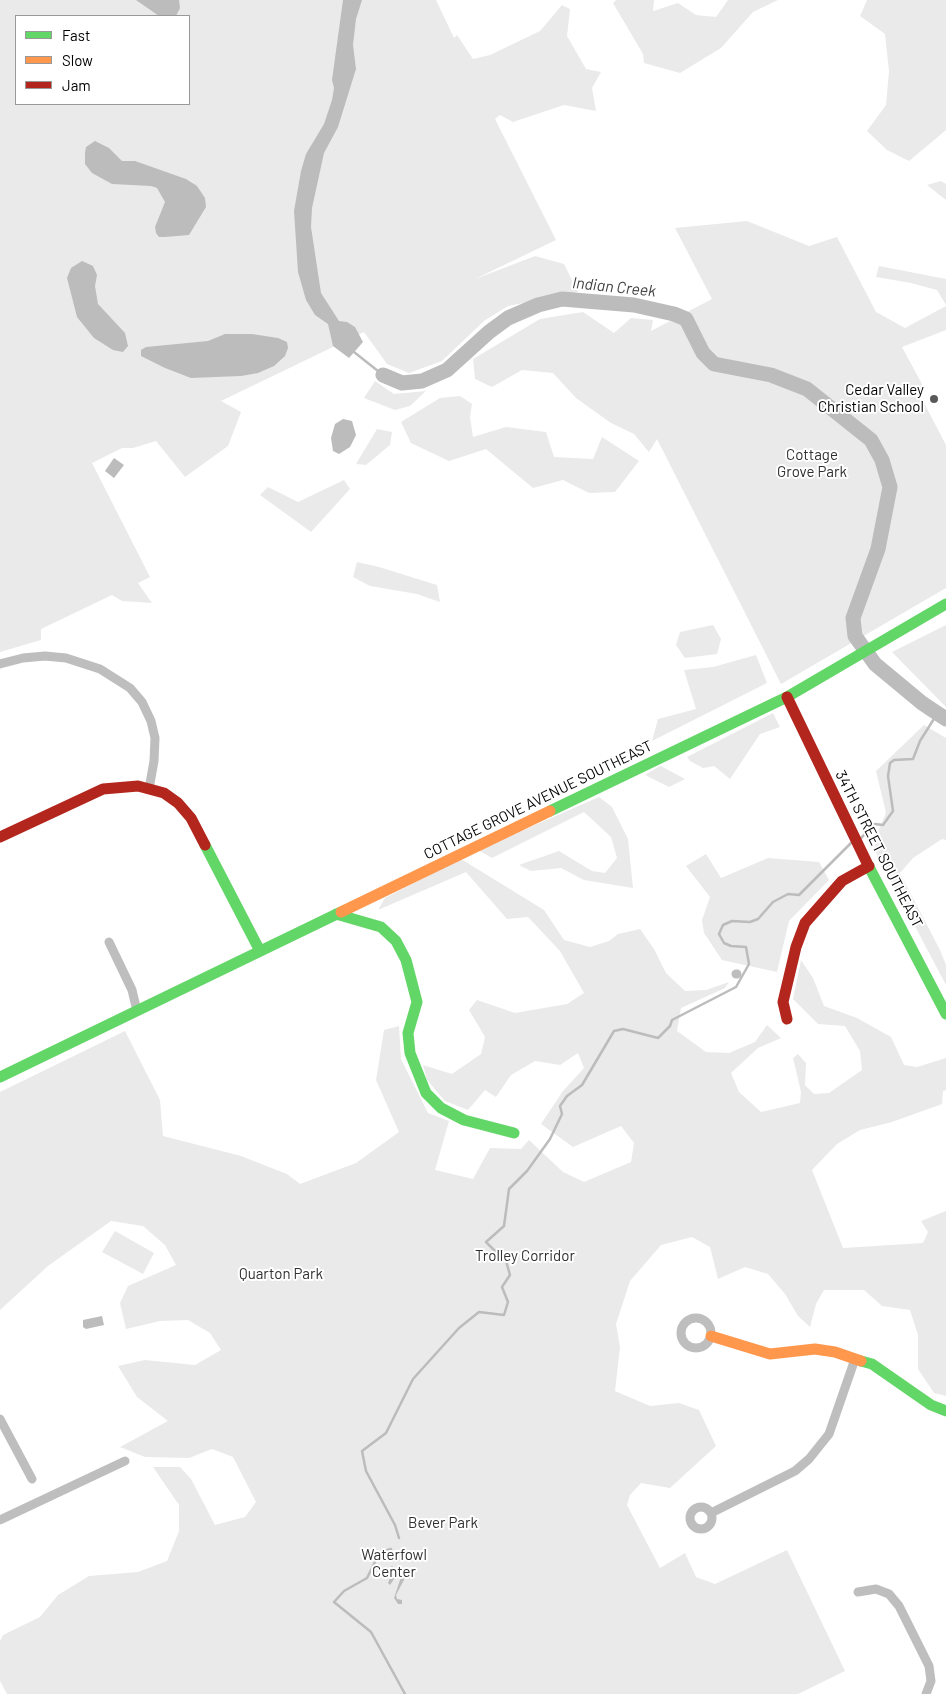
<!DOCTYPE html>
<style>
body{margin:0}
#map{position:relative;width:946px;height:1694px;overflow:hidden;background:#fff;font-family:Barlow,sans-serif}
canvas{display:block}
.legend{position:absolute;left:15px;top:15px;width:175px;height:90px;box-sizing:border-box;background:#fff;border:1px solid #999;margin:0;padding:6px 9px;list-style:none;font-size:15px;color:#000}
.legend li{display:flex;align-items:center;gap:10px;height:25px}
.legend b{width:25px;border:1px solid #999}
</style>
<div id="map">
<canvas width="946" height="1694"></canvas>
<ul class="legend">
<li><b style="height:6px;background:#63d668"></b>Fast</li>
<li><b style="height:6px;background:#ff974d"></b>Slow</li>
<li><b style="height:6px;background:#b3261e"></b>Jam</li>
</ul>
</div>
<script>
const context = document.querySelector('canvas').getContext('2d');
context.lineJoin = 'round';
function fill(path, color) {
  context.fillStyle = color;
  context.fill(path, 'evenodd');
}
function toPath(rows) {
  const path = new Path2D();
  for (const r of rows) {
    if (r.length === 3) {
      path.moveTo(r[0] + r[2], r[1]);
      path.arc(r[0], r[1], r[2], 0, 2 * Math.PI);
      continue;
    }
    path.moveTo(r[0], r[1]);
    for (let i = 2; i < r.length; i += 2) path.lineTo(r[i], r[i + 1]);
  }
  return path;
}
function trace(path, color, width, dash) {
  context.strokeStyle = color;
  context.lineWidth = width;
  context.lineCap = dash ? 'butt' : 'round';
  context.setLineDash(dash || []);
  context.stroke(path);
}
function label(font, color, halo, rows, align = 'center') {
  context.font = font + ' Barlow,sans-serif';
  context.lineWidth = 4;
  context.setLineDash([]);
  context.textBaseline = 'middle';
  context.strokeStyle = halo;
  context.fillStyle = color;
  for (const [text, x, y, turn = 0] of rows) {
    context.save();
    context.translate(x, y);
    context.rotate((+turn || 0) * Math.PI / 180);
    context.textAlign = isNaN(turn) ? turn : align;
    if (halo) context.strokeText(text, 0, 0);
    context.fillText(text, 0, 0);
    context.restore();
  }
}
fill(toPath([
 [0,0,436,0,454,38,457,35,473,59,490,55,540,31,562,5,570,9,567,36,586,69,601,72,592,88,596,111,564,105,513,122,500,115,495,119,556,240,475,279,535,256,564,264,578,292,508,306,484,321,442,361,409,373,387,364,364,332,221,401,241,412,228,446,185,477,156,441,133,448,122,448,92,463,150,577,138,583,152,603,122,601,112,595,41,629,41,640,0,652],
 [16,16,189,16,189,104,16,104],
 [616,0,654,0,653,11,678,3,696,15,716,17,728,0,778,0,753,12,721,48,680,73,644,63,643,54,613,3],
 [867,0,946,0,946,130,909,161,887,150,867,131,886,105,889,71,885,34,860,16],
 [941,181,946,184,946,200,927,185],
 [747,221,809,246,837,237,876,312,905,328,946,306,946,330,902,347,922,384,921,397,946,445,946,588,781,684,657,439,649,452,634,434,611,423,576,398,553,373,522,370,492,387,475,379,473,359,540,319,583,312,614,333,631,318,653,320,651,331,712,299,675,228],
 [879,266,946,279,946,305,937,290,911,283,876,277],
 [375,381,394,394,426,391,410,406,395,410,364,398],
 [460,396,472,404,470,417,473,437,506,427,546,432,554,457,593,459,602,437,639,461,615,492,589,493,563,480,533,488,486,449,449,461,411,443,401,422,440,398],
 [377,429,392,432,390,445,366,465,356,464],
 [344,480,350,489,311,532,260,495,268,487,298,502],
 [357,562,379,567,437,585,440,602,417,594,370,586,353,577],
 [713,625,721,639,717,654,685,658,676,645,680,632],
 [946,625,946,707,892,652],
 [756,655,767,683,652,741,658,719,696,709,684,670,713,667],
 [773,713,780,727,760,734,730,779,714,766,703,768,690,761,687,757],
 [924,725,946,738,946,840,942,839,913,858,900,873,940,950,946,965,946,985,874,849,876,836,886,813,876,771],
 [660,766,661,766,685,779,669,787,645,775],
 [599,797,612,807,628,839,633,888,584,880,561,868,531,871,519,865,559,851,592,871,605,873,617,858,611,837,584,812,492,858,478,850],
 [706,854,721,878,768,858,819,862,829,880,789,921,777,972,722,960,704,933,702,920,710,897,686,866],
 [461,859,544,910,564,940,590,947,609,941,618,934,640,929,654,949,666,973,685,991,706,990,729,982,725,988,681,1008,677,1031,706,1052,729,1053,755,1042,767,1025,781,1038,758,1048,731,1073,739,1092,761,1112,800,1103,801,1092,793,1058,798,1054,806,1063,805,1085,814,1094,829,1093,862,1070,860,1051,845,1026,818,1024,793,999,801,960,813,978,824,1006,857,1018,891,1037,904,1065,917,1067,946,1058,946,1090,943,1091,942,1104,892,1122,860,1130,837,1144,812,1170,843,1248,923,1243,928,1232,921,1221,946,1211,946,1396,934,1393,918,1369,918,1335,910,1310,882,1306,864,1290,824,1290,816,1304,810,1327,798,1316,785,1294,768,1274,745,1267,718,1279,710,1247,692,1237,661,1245,630,1281,616,1324,620,1347,615,1391,650,1406,679,1403,699,1410,716,1446,670,1488,641,1483,630,1495,627,1505,660,1568,685,1553,696,1577,715,1584,787,1550,845,1671,798,1694,7,1694,0,1681,0,1641,3,1635,40,1617,58,1595,89,1576,138,1572,167,1561,179,1531,179,1505,153,1467,180,1467,191,1479,215,1525,245,1517,256,1502,233,1457,212,1449,189,1458,145,1457,120,1447,168,1421,137,1397,118,1366,145,1360,195,1365,221,1350,210,1333,188,1320,160,1321,126,1329,120,1303,128,1286,176,1265,165,1245,143,1226,111,1221,48,1266,0,1310,0,1092,125,1031,160,1100,163,1136,241,1156,287,1174,300,1184,356,1163,399,1132,376,1080,384,1030,399,1026,401,1059,428,1113,449,1121,435,1170,473,1179,490,1148,521,1149,529,1140,563,1172,584,1182,631,1162,634,1143,621,1126,573,1147,541,1124,563,1091,584,1068,578,1053,560,1065,535,1061,511,1075,496,1097,485,1090,468,1110,445,1101,427,1080,423,1065,452,1074,481,1054,485,1037,469,1010,477,1000,515,1013,567,1004,584,993,560,951,528,917,507,919,466,872,378,910,385,898],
 [115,1231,154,1253,143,1274,102,1252]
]), '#eaeaea');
fill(toPath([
 [136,0,179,0,180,8,176,16,159,16],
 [343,0,362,0,356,19,353,45,356,69,338,127,324,153,312,208,311,227,321,293,339,321,347,322,355,327,363,342,349,358,333,346,328,324,315,315,306,300,298,272,294,211,301,171,306,154,324,124,332,100,334,88,332,80],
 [95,141,109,148,122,161,135,161,186,179,197,186,205,198,206,207,189,235,165,237,159,237,156,233,155,227,165,202,157,188,151,186,112,184,92,173,85,164,85,153,86,147],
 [82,261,93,266,97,275,95,286,98,304,125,333,128,346,123,352,113,350,94,338,77,317,67,278,71,268],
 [225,334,252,334,278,338,287,342,288,348,285,356,274,366,258,373,241,376,191,378,165,368,141,356,141,350,146,347,208,341],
 [343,419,352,421,356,435,350,447,339,454,333,451,331,438,335,424],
 [114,458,124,465,114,478,105,471],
 [102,1316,104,1325,86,1329,83,1327,83,1320],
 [391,1566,396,1568,397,1575,404,1573,406,1576,396,1595,397,1599,402,1600,402,1604,398,1604,394,1598,401,1577,396,1576,390,1585,388,1583,392,1573]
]), '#bcbcbc');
trace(toPath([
 [354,352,383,375],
 [861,838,875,824,883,825,893,811,888,776,890,763,894,760,913,759,920,741,937,714],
 [497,1253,486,1242,504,1226,509,1189,527,1171,550,1139,562,1114,560,1106,567,1096,582,1085,614,1031,623,1029,658,1038,670,1026,672,1020,736,987,749,964,746,947,731,946,724,943,719,934,723,925,732,921,750,922,758,919,773,902,788,894,799,895,851,843],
 [399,1538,395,1525,366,1471,362,1451,386,1433,413,1379,459,1328,479,1312,504,1315,508,1302,502,1287,510,1275,506,1261],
 [391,1549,380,1552,367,1578,344,1591,334,1602,371,1632,405,1694]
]), '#bcbcbc', 2.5);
trace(toPath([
 [383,375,402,383,422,381,447,370,489,332,508,318,538,305,562,299,634,305,674,314,686,319,703,353,714,364,771,375,807,389,871,440,882,460,890,487,878,549,853,618,855,636,875,664,922,703,946,719]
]), '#bcbcbc', 15);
trace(toPath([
 [0,664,23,658,45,656,66,658,100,669,130,688,142,702,151,721,155,738,154,761,149,789],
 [109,942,132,990,137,1011],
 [736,974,737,974],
 [696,1333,15],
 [0,1419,32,1479],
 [701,1518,11],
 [711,1513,795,1471,809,1459,829,1434,855,1359],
 [0,1520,125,1461],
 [858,1592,876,1589,889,1594,899,1606,929,1666,931,1681,926,1694]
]), '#bebebe', 9);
trace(toPath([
 [550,811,787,697,946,604],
 [205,845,260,951],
 [868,865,946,1014],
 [336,914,381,927,396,941,406,960,417,1002,408,1033,410,1053,426,1093,441,1108,464,1120,514,1133],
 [0,1077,341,912],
 [861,1361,872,1364,931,1405,946,1411]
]), '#63d668', 11);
trace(toPath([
 [341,912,550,811],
 [711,1336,770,1354,815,1349,835,1352,861,1361]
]), '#ff974d', 11);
trace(toPath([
 [787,697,868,865],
 [0,837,103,789,138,786,164,793,178,803,191,818,205,845],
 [787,1019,783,1002,796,947,805,923,842,881,869,866]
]), '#b3261e', 11);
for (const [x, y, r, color] of [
 [934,399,5,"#595959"]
]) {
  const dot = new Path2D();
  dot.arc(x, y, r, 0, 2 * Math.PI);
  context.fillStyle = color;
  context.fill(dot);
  trace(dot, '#fff', 2);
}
label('15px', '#000', '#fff', [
 ["Cedar Valley",924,390],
 ["Christian School",924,407]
], 'right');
label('15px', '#303030', '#fff', [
 ["Cottage",812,455],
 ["Grove Park",812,472],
 ["Trolley Corridor",525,1256],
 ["Quarton Park",281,1274],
 ["Bever Park",443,1523],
 ["Waterfowl",394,1555],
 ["Center",394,1572]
]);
label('15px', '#000', '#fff', [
 ["COTTAGE GROVE AVENUE SOUTHEAST",538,800,-26],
 ["34TH STREET SOUTHEAST",879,849,63]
]);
label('italic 16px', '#414141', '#fff', [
 ["Indian Creek",614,287,6]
]);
</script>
